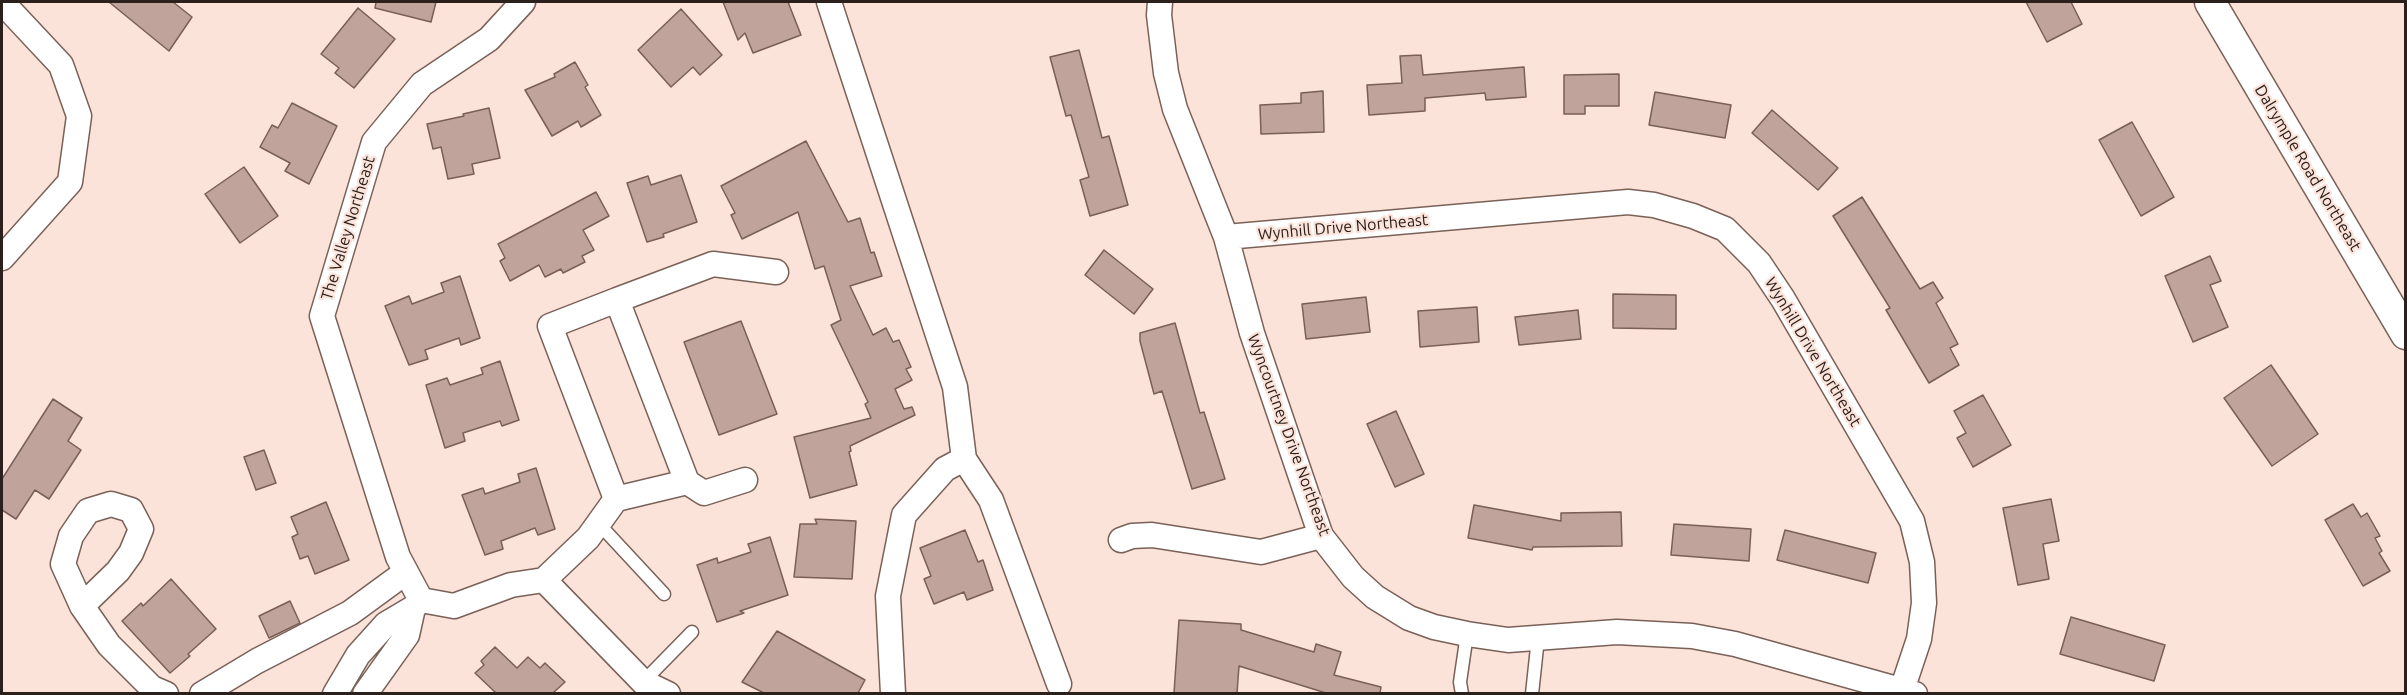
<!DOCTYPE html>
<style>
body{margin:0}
#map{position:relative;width:2407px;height:695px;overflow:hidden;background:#fbe3da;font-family:Ubuntu,sans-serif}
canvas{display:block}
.frame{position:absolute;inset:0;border:3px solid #2b201c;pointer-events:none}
</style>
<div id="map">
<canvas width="2407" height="695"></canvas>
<div class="frame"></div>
</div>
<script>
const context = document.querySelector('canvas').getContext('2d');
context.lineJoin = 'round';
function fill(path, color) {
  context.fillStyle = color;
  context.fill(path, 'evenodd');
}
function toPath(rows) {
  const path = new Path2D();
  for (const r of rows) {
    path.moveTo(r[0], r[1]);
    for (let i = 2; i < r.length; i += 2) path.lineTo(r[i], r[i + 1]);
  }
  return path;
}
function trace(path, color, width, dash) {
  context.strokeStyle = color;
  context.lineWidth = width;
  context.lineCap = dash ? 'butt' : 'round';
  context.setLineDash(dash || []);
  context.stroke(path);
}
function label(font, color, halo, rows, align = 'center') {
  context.font = font + ' Ubuntu,sans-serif';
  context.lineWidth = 4.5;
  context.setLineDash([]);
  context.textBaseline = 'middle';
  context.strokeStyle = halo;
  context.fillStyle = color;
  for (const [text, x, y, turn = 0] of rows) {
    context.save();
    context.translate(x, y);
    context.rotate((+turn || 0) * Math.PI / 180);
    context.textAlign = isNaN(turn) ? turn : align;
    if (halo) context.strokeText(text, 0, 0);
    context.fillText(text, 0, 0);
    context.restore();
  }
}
const building = toPath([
 [109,2,173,2,192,17,169,51,109,2],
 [376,2,436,2,431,22,375,8,376,2],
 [723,2,788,2,801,35,753,53,745,33,738,40,723,2],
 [2026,2,2071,2,2082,24,2047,42,2026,2],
 [358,8,395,39,354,88,335,73,339,68,321,54,358,8],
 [681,9,722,55,700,75,693,67,671,87,638,50,681,9],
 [1079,50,1102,138,1109,136,1128,205,1090,216,1080,180,1089,177,1071,115,1066,116,1050,57,1079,50],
 [1421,55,1423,75,1524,67,1526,97,1486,100,1485,93,1425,98,1425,111,1369,115,1367,85,1402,83,1400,56,1421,55],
 [575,62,588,85,585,87,601,115,581,127,578,121,552,136,525,90,555,77,554,74,575,62],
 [1619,74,1619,106,1585,106,1585,114,1564,114,1564,75,1619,74],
 [1323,91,1324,132,1261,134,1260,105,1301,103,1301,93,1323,91],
 [1655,92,1731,105,1725,138,1649,125,1655,92],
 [292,103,337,126,309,184,285,171,290,163,260,147,272,125,278,128,292,103],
 [489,108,500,158,472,164,474,174,448,179,441,147,433,149,427,124,464,116,463,114,489,108],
 [1772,110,1838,168,1818,190,1752,133,1772,110],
 [2132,122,2174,197,2141,216,2099,140,2132,122],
 [806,141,848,222,860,218,871,253,874,252,882,276,850,286,873,335,886,328,893,342,899,340,911,367,906,369,912,380,895,389,904,409,912,407,915,415,850,446,851,451,849,452,857,485,810,498,794,437,871,418,865,404,868,402,831,325,841,320,824,266,815,269,798,212,742,239,731,215,735,213,721,186,806,141],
 [244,167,278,216,240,243,205,194,244,167],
 [681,175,697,222,663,234,664,237,647,242,627,183,648,176,651,185,681,175],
 [596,192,609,216,583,230,594,250,582,256,585,262,563,273,561,269,545,277,539,265,510,281,500,261,505,258,498,244,596,192],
 [1862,197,1920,289,1933,282,1943,298,1936,303,1958,344,1950,348,1959,365,1929,383,1886,310,1890,308,1833,216,1862,197],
 [1104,250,1153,289,1134,314,1085,275,1104,250],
 [2210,256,2221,281,2210,285,2228,327,2193,342,2165,276,2210,256],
 [460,276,480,338,461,345,459,338,425,350,428,359,409,365,385,306,409,296,412,304,444,292,441,283,460,276],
 [1613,294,1676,295,1676,329,1613,328,1613,294],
 [1366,297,1370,332,1306,339,1302,304,1366,297],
 [1477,307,1479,342,1420,347,1418,311,1477,307],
 [1578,310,1581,339,1519,345,1515,317,1578,310],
 [741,321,777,414,719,435,684,342,741,321],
 [1175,323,1200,413,1204,412,1225,479,1192,489,1162,391,1154,394,1140,341,1140,333,1175,323],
 [500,361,519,420,502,426,500,421,463,433,465,441,445,448,426,385,447,378,450,385,483,374,481,368,500,361],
 [2271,365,2318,434,2272,466,2224,398,2271,365],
 [1983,395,2011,445,1973,467,1957,438,1966,433,1954,411,1983,395],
 [53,399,82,418,68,441,81,450,49,499,35,490,16,519,2,510,2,479,53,399],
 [1396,411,1424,474,1395,487,1367,424,1396,411],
 [264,450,276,483,256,490,244,457,264,450],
 [536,468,555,529,538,535,535,528,501,541,503,549,485,555,462,495,483,488,485,494,520,482,518,474,536,468],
 [2051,499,2059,541,2043,544,2049,579,2018,585,2003,508,2051,499],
 [326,502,349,560,315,574,308,556,300,559,292,537,298,534,291,517,326,502],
 [2353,504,2361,517,2367,513,2380,536,2375,538,2382,551,2379,553,2390,571,2363,586,2325,520,2353,504],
 [1474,505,1561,521,1561,513,1621,512,1622,546,1533,547,1532,550,1468,538,1474,505],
 [815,519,856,521,852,579,794,577,800,524,817,524,815,519],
 [1674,524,1751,529,1749,561,1671,555,1674,524],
 [965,530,978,562,983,560,993,590,967,600,964,592,934,604,924,579,931,576,920,548,965,530],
 [1785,530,1876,553,1868,583,1777,560,1785,530],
 [770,537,788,595,740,611,744,613,717,622,697,565,717,558,718,563,751,552,748,544,770,537],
 [171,579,216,629,188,654,190,656,170,673,122,621,141,603,143,606,171,579],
 [290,601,300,623,269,638,259,616,290,601],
 [2071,617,2165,645,2154,681,2060,654,2071,617],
 [1179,620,1241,624,1241,630,1314,652,1316,644,1341,652,1334,675,1381,687,1380,693,1326,693,1239,666,1237,693,1174,693,1179,620],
 [777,631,865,680,858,693,764,693,742,682,777,631],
 [495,647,517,668,528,657,540,668,545,663,565,682,553,693,496,693,475,673,484,665,481,661,495,647]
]);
fill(building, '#c0a39a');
trace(building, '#795f56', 1.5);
const service = toPath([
 [599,524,664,594],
 [643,682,692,632],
 [1462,694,1460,682,1467,634],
 [1532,694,1538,638]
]);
const minor = toPath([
 [829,2,955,387,964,459,991,500,1059,684],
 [1160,2,1159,15,1166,73,1175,109,1226,237,1252,333,1321,536,1353,577,1375,597,1409,618,1434,627,1467,634,1508,640,1617,632,1692,636,1735,644,1915,694],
 [1226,237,1628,202,1654,205,1693,216,1725,229,1759,263,1783,299,1912,521,1922,562,1924,603,1919,639,1902,690],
 [2,258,70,182,79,116,61,65,2,2],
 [687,482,617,300,713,264,776,272],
 [616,499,550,326,617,300],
 [1121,540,1132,536,1152,535,1261,552,1321,536],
 [544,580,588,538,616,499,687,482,704,493,745,480],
 [421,600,398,557,322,316,374,142,422,84,489,39,523,2],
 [421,600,454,606,511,585,544,580,643,682,668,694],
 [82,606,118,571,131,553,141,529,131,510,111,504,88,511,71,536,63,564,82,606,109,645,152,688,166,694],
 [202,694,257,661,350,613,406,572],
 [335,694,358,655,386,624,413,608,421,600],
 [365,694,407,635,413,608],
 [893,694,888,596,904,515,945,469,964,459]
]);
const tertiary = toPath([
 [2210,2,2406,334]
]);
trace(service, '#7a6158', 15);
trace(minor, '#7a6158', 27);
trace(tertiary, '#7a6158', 33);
trace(service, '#fff', 12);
trace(minor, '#fff', 24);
trace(tertiary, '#fff', 30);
label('16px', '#2b201c', '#fbe3da', [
 ["Dalrymple Road Northeast",2308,168,59],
 ["Wynhill Drive Northeast",1343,227,-5],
 ["The Valley Northeast",348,228,-73],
 ["Wynhill Drive Northeast",1813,352,59],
 ["Wyncourtney Drive Northeast",1289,435,70]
]);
</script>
